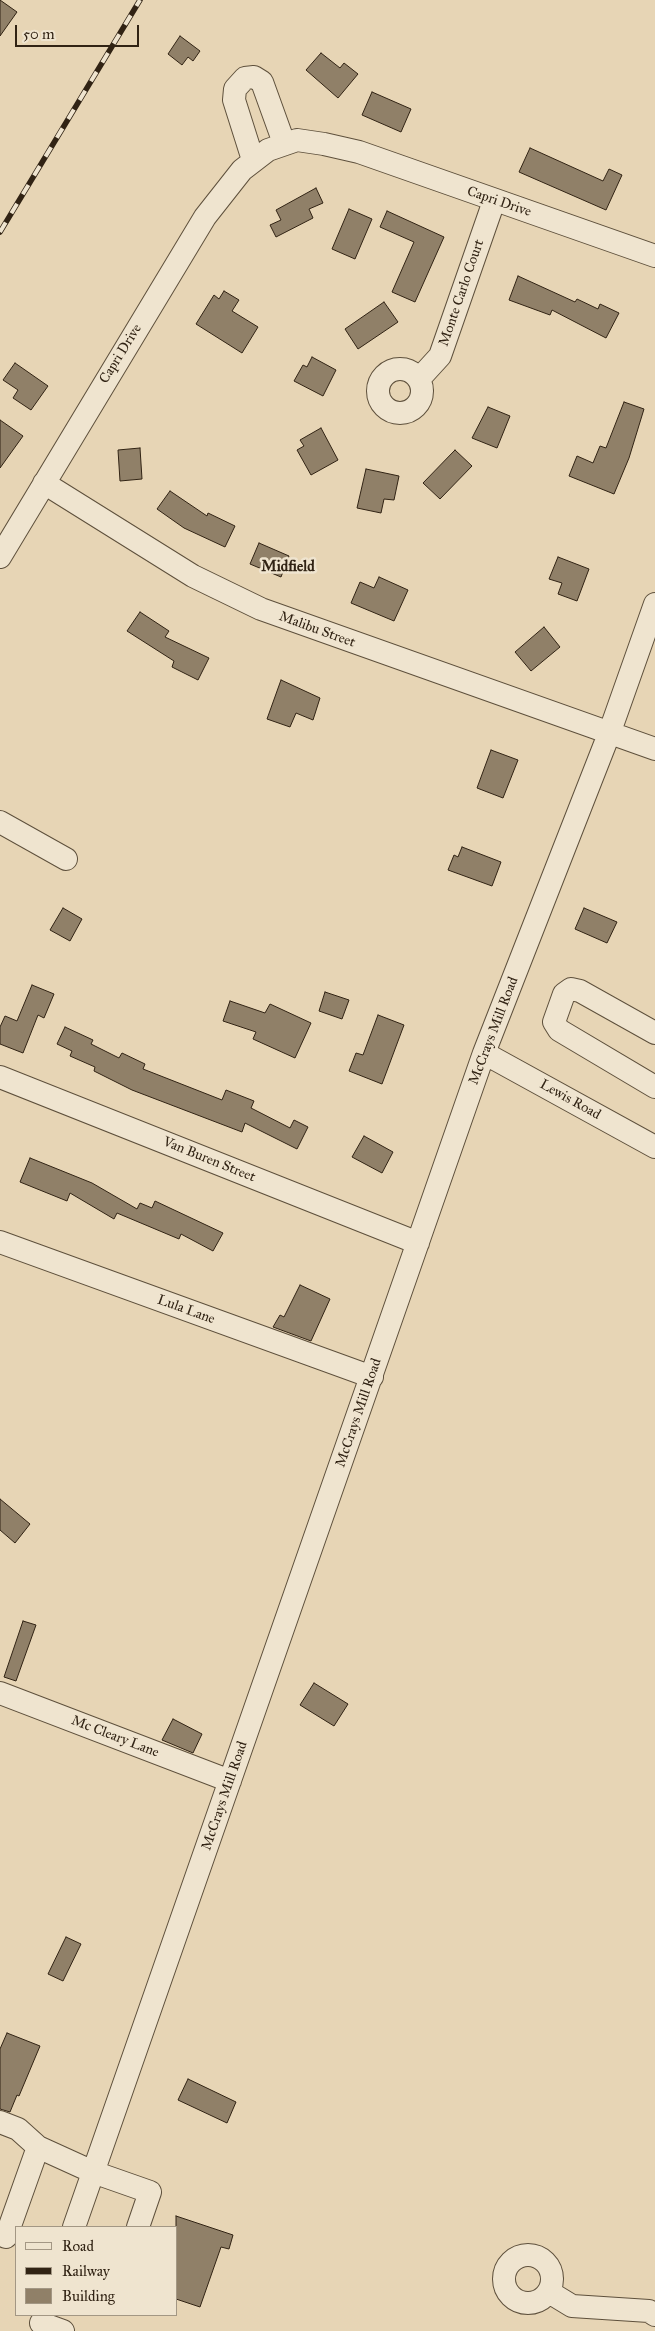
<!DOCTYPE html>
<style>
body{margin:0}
#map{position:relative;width:655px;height:2331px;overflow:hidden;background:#e7d5b5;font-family:"IM FELL Great Primer",serif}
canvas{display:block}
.legend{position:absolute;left:15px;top:2226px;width:162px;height:90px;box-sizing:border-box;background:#efe4cf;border:1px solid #a39784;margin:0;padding:6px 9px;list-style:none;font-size:15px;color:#312314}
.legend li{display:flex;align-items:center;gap:10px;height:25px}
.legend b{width:25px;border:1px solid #a39784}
.scale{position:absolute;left:15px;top:25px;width:124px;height:22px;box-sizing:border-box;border:2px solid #312314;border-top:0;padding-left:6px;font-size:15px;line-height:18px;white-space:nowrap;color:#312314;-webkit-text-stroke:4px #efe4cf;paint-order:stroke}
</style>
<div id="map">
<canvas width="655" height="2331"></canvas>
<ul class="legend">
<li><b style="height:6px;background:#efe4cf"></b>Road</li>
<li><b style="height:6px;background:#312314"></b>Railway</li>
<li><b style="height:14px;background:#908068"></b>Building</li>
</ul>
<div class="scale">50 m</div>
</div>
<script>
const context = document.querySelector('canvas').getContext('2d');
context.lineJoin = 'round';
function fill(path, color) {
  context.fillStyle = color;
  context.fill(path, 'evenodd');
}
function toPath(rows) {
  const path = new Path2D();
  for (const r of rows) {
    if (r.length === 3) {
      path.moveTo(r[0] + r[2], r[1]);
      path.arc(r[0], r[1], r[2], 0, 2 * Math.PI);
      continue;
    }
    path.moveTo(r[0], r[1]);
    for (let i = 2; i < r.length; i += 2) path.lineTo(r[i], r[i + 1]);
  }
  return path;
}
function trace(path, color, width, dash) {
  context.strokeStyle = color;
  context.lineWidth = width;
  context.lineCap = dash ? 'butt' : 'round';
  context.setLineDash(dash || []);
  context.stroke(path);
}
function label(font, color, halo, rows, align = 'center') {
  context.font = font + ' "IM FELL Great Primer",serif';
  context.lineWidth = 5;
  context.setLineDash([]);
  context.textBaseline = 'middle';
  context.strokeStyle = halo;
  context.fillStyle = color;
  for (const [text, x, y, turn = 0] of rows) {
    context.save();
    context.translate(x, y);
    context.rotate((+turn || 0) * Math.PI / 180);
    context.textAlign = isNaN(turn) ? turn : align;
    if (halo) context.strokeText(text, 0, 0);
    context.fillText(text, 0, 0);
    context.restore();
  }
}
const building = toPath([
 [0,0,17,12,0,36,0,0],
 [180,36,200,51,193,61,188,57,182,65,168,54,180,36],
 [321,53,340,68,344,63,358,74,338,98,306,70,321,53],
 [372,92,411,109,401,132,362,115,372,92],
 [530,148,603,181,609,169,622,175,606,210,519,172,530,148],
 [316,188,323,203,309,209,313,218,276,237,270,225,281,220,276,210,316,188],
 [349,209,372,219,355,259,332,249,349,209],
 [387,211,444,237,415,302,392,292,414,242,380,227,387,211],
 [518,276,575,302,577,299,598,309,600,304,619,313,606,338,552,310,550,315,509,300,518,276],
 [224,291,239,300,232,311,258,327,242,353,196,324,214,295,219,299,224,291],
 [384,302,398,322,358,349,345,329,384,302],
 [312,357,336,370,323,396,294,381,303,365,307,367,312,357],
 [15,363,48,386,31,410,13,398,18,390,3,380,15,363],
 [624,402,644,409,629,458,614,494,569,476,577,456,593,463,600,446,606,448,624,402],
 [488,407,510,416,497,448,472,438,488,407],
 [0,420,23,436,0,468,0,420],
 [321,428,338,460,311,475,297,450,304,446,300,440,321,428],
 [140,448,142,479,120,481,118,450,140,448],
 [455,450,472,466,440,499,423,483,455,450],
 [366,469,399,476,394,500,384,499,381,513,357,508,366,469],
 [170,491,207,516,208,513,235,526,225,547,184,528,157,509,170,491],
 [259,543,289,556,281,577,250,564,259,543],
 [558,557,589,569,577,601,558,594,562,583,549,579,558,557],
 [379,577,408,590,394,621,351,603,360,582,374,588,379,577],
 [140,612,169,631,165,637,209,658,198,680,172,667,174,661,127,631,140,612],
 [544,627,560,647,531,671,515,652,544,627],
 [281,680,320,698,313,720,296,713,290,727,267,719,281,680],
 [491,750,518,760,503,798,477,788,491,750],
 [462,847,501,862,492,886,448,870,454,855,458,857,462,847],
 [63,908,82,919,70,941,50,930,63,908],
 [584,908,617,922,607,943,575,929,584,908],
 [32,985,54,994,44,1018,38,1015,23,1053,0,1044,0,1027,5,1016,17,1021,32,985],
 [325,992,349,1000,342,1019,319,1011,325,992],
 [230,1001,265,1013,270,1004,311,1023,295,1058,253,1039,256,1032,223,1021,230,1001],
 [378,1015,404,1025,382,1084,349,1071,356,1053,363,1055,378,1015],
 [65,1027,93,1040,91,1044,119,1058,122,1053,145,1064,143,1069,222,1100,226,1090,254,1101,251,1108,290,1128,294,1120,308,1127,297,1149,245,1123,242,1132,132,1090,94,1071,95,1067,70,1056,72,1051,57,1044,65,1027],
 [364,1136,393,1152,382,1173,352,1157,364,1136],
 [30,1158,92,1183,137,1209,140,1203,152,1208,155,1201,223,1233,213,1251,181,1234,179,1239,117,1213,114,1219,70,1193,67,1201,20,1182,30,1158],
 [300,1285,330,1299,311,1341,273,1327,280,1315,284,1317,300,1285],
 [0,1499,30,1524,15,1543,0,1530,0,1499],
 [23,1621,36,1625,16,1681,4,1677,23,1621],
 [314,1683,348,1704,334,1726,300,1705,314,1683],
 [173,1719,202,1734,193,1753,162,1740,173,1719],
 [66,1937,81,1944,63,1981,48,1974,66,1937],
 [7,2033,40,2046,19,2096,17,2095,10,2112,0,2109,0,2049,7,2033],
 [188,2079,236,2102,227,2123,178,2100,188,2079],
 [176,2216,233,2235,229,2249,221,2247,200,2307,176,2299,176,2216]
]);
fill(building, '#908068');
trace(building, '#312314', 1);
const minor = toPath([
 [253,160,234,100,235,89,245,78,254,77,262,82,284,143],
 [400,391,22],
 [419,379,440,356,494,201],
 [44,483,193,576,261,609,655,749],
 [0,557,205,217,242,170,268,150,297,140,324,144,359,152,655,256],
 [0,822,66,859],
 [655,1033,580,991,571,989,564,994,554,1022,559,1030,655,1087],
 [484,1053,655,1147],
 [0,1077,418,1243],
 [0,1242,372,1377],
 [0,1693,230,1781],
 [0,2122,18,2129,38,2147],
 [74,2227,484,1053,609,734,655,604],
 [6,2237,38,2147,93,2172,150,2192,138,2227],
 [528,2279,24],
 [549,2292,572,2306,649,2311,655,2315],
 [41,2323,63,2331]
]);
trace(minor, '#5e503c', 24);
trace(minor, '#efe4cf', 22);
const rail = toPath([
 [0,232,140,0]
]);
trace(rail, '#312314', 5.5);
trace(rail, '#efe4cf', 4, [11]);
label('14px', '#312314', '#efe4cf', [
 ["Capri Drive",499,202,19],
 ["Monte Carlo Court",462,293,-71],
 ["Capri Drive",121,354,-58],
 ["Malibu Street",317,630,20],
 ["McCrays Mill Road",494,1031,-69],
 ["Lewis Road",570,1100,29],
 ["Van Buren Street",209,1160,22],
 ["Lula Lane",186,1310,20],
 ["McCrays Mill Road",359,1413,-71],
 ["Mc Cleary Lane",115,1737,21],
 ["McCrays Mill Road",225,1796,-71]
]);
label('bold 15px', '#312314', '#efe4cf', [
 ["Midfield",288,567]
]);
</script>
